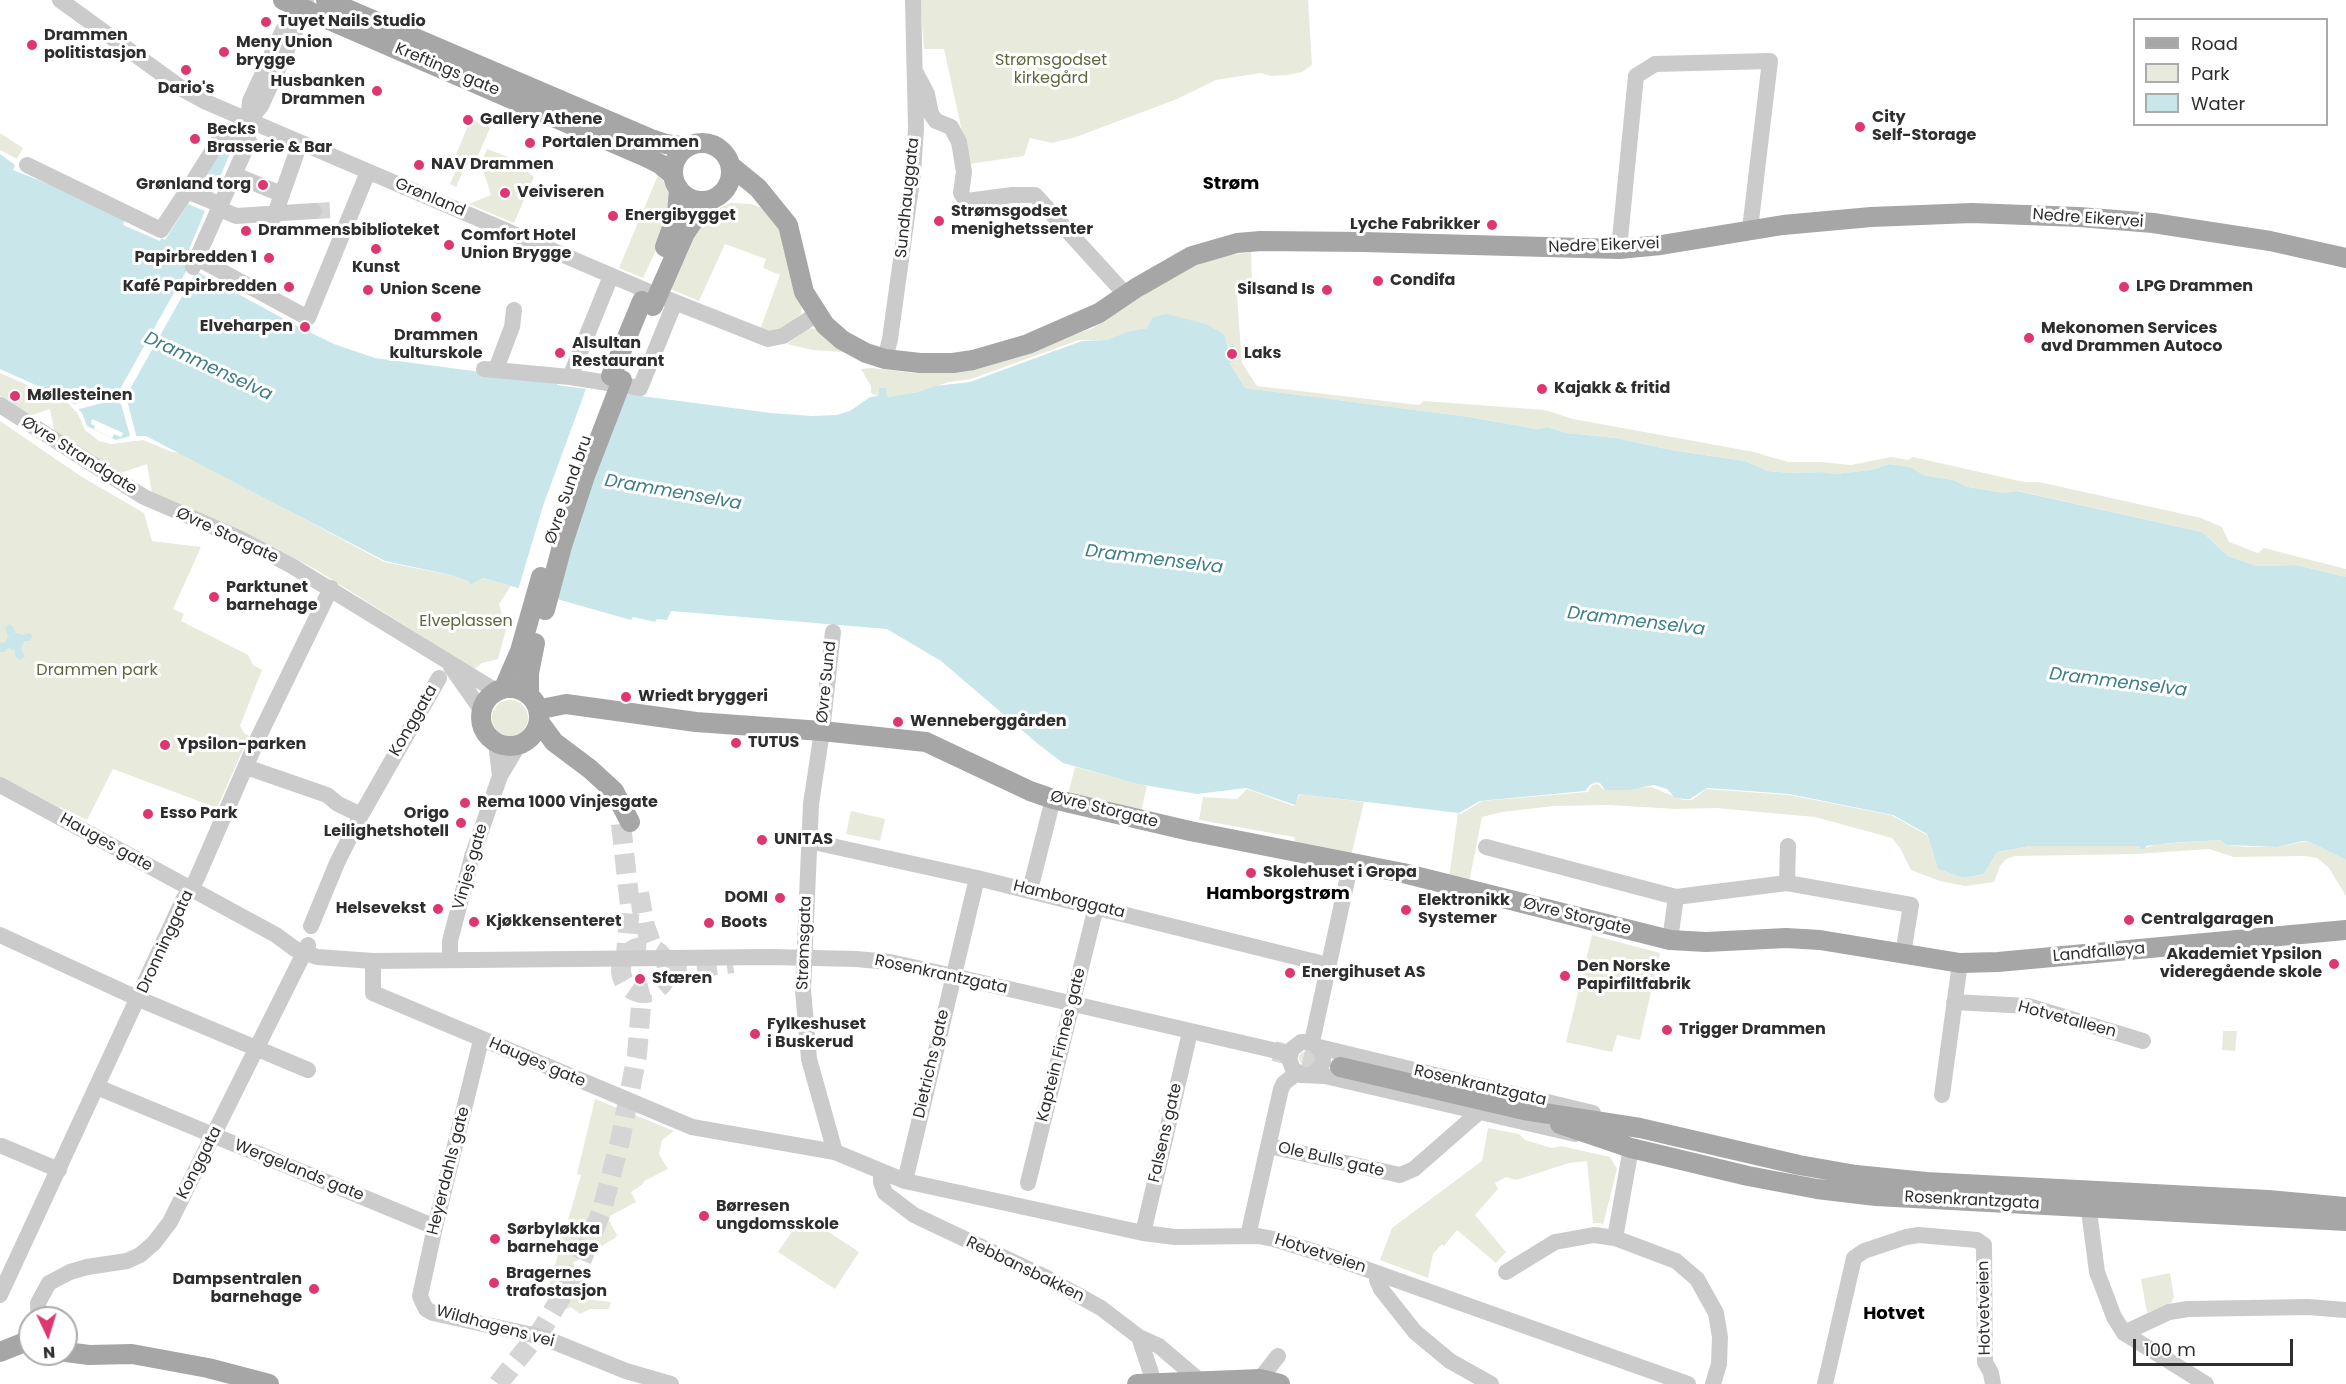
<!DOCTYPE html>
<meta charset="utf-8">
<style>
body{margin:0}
#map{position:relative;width:2346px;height:1384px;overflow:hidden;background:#fff;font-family:Poppins,sans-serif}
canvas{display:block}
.legend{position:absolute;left:2133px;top:18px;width:195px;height:108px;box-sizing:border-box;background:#fff;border:2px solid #ababab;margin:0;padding:8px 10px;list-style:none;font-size:18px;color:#2e2e2e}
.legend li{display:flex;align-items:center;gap:12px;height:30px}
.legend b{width:30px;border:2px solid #ababab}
.north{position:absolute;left:18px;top:1306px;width:60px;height:60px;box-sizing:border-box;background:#fff;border:2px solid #ababab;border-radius:50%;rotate:176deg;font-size:16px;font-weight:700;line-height:24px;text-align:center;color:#2e2e2e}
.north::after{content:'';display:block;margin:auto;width:21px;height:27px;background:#de3770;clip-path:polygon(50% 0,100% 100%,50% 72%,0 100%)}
.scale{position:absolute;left:2133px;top:1339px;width:160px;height:27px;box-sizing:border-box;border:3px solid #2e2e2e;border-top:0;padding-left:8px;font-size:18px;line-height:21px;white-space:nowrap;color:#2e2e2e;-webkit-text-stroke:4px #fff;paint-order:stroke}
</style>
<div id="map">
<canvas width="2346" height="1384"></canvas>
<ul class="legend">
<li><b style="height:8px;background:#a6a6a6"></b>Road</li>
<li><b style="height:16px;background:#e8ebdc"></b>Park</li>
<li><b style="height:16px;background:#c9e6ea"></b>Water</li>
</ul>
<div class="north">N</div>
<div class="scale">100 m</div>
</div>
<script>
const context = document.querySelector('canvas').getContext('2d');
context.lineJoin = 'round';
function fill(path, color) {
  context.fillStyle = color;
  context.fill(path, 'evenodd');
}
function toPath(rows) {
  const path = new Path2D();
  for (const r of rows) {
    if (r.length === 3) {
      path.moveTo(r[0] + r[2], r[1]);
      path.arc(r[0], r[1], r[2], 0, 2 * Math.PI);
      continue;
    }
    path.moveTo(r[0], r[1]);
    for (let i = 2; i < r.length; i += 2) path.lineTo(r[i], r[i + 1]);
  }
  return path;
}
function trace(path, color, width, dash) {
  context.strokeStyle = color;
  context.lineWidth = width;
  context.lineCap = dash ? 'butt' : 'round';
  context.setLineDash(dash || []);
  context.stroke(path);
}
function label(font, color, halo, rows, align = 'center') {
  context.font = font + ' Poppins,sans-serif';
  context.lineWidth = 6;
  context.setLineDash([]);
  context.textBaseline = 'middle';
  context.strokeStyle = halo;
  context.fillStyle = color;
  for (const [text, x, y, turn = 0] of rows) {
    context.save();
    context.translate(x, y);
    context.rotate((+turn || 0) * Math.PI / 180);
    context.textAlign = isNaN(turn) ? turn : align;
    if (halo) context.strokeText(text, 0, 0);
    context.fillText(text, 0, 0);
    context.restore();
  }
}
fill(toPath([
 [920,0,1308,0,1312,65,1302,72,1287,75,1271,76,1261,73,1216,80,1177,99,1076,137,1052,143,1030,138,1024,156,969,164,944,49,924,49],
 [471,119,490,128,473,167,454,159],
 [0,133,23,148,17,159,0,150],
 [487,149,511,158,534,177,514,223,469,204,491,195,481,163],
 [458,166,464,169,456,187,450,184],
 [658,175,664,182,669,193,670,203,672,204,656,250,643,278,619,268],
 [731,203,751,204,765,209,779,223,802,305,801,314,779,331,771,332,760,330,780,275,763,268,766,259,725,244,699,301,668,288,696,227,713,211],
 [1251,252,1252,287,1237,296,1242,363,1257,386,1419,405,1424,401,1545,410,1573,419,1754,452,1788,462,1821,462,1851,465,1891,457,1908,460,1913,457,2024,482,2039,482,2201,518,2222,527,2229,542,2258,553,2264,548,2346,569,2346,577,2296,565,2257,566,2228,556,2202,532,2018,491,2005,493,1968,487,1953,480,1923,475,1911,467,1890,464,1871,470,1835,474,1823,472,1790,473,1768,471,1745,461,1671,450,1616,438,1566,433,1547,427,1537,429,1469,417,1245,388,1231,365,1225,335,1147,328,1126,332,1107,340,1079,340,971,379,949,382,918,392,887,397,879,388,878,396,871,393,871,386,861,369,872,368,914,373,952,372,988,366,1093,328,1179,272,1213,258],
 [808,328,817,329,843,352,812,350,787,344],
 [0,373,68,403,78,414,85,430,99,441,111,444,143,440,172,452,182,453,384,562,451,575,468,581,471,585,483,578,511,586,499,604,506,630,498,659,482,663,474,669,315,569,277,549,152,493,147,464,118,474,55,434,50,409,29,416,0,396],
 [0,421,82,477,144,513,152,541,201,547,173,609,184,614,181,621,248,655,253,665,262,670,240,726,244,733,249,736,217,808,113,769,87,820,60,807,58,810,0,777],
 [510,718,18],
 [1075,767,1147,786,1141,812,1068,794],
 [1598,784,1604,790,1651,787,1683,800,1692,800,1706,789,1789,795,1891,815,1927,835,1938,869,1963,878,1984,874,1997,852,2030,846,2140,846,2141,849,2158,844,2221,840,2226,845,2246,847,2277,847,2308,841,2346,860,2346,896,2329,868,2317,858,2305,856,2234,857,2209,849,2136,854,2015,856,2006,859,2000,866,1994,882,1965,886,1940,881,1911,870,1900,848,1892,838,1815,817,1716,808,1676,809,1608,805,1554,806,1502,812,1482,817,1469,883,1449,878,1458,813,1461,814,1482,801,1588,792,1592,785],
 [1247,789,1294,806,1300,794,1364,802,1351,856,1296,844,1294,837,1199,820,1203,797,1237,799],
 [851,811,885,819,880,841,846,834],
 [1592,935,1660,953,1640,1040,1617,1035,1612,1052,1566,1042],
 [2223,1031,2237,1031,2235,1051,2222,1050],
 [1306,1058,7],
 [595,1099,674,1131,662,1140,659,1154,668,1169,644,1181,643,1184,631,1192,636,1202,610,1216,608,1219,617,1235,615,1238,573,1263,581,1278,578,1293,585,1299,611,1302,609,1309,590,1309,580,1314,571,1307,566,1309,562,1307,548,1289,581,1175,577,1174],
 [1488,1128,1519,1134,1525,1140,1552,1148,1561,1146,1610,1157,1617,1169,1603,1225,1600,1223,1593,1223,1587,1161,1569,1163,1516,1180,1506,1177,1495,1183,1498,1189,1475,1215,1506,1252,1496,1263,1457,1230,1444,1246,1442,1244,1433,1254,1428,1278,1380,1260,1392,1228,1482,1161],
 [803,1215,859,1252,835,1289,778,1252],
 [2170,1273,2174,1297,2171,1303,2147,1313,2141,1279]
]), '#e8ebdc');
fill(toPath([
 [227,141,234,144,211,198,194,190],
 [0,154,15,165,13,170,127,215,123,225,160,241,161,238,165,240,188,204,205,211,183,264,297,326,334,344,375,358,557,382,557,385,771,413,812,416,837,415,850,411,870,397,878,396,879,388,886,388,887,397,918,392,935,386,970,382,1082,341,1107,340,1126,332,1147,328,1153,317,1166,314,1206,324,1225,335,1231,365,1245,388,1469,417,1537,429,1547,427,1566,433,1616,438,1671,450,1745,461,1768,471,1790,473,1823,472,1835,474,1871,470,1890,464,1911,467,1923,475,1953,480,1968,487,2005,493,2017,491,2202,532,2228,556,2257,566,2296,565,2346,577,2346,860,2308,841,2303,841,2277,847,2226,845,2221,840,2170,843,2146,846,2145,849,2140,849,2140,846,2030,846,1997,852,1984,874,1963,878,1938,869,1927,834,1893,815,1789,794,1707,788,1690,799,1683,799,1674,797,1667,789,1654,785,1629,790,1605,790,1600,783,1596,782,1590,785,1585,791,1480,801,1459,813,1299,794,1295,805,1246,788,1197,794,1138,784,1063,763,1038,744,941,661,887,629,671,611,667,620,657,619,655,622,633,617,631,620,483,578,471,585,468,581,451,575,385,561,146,436,130,436,116,440,87,426,82,413,71,401,0,369],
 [10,624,14,628,15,633,22,635,30,633,33,637,29,641,24,641,21,649,25,657,19,660,15,656,15,651,8,648,5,652,0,652,0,643,6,642,8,636,5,627]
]), '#c9e6ea');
fill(toPath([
 [189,266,197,270,126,396,137,439,131,439,121,404,114,400,75,410,71,405,119,391],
 [587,386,624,390,553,600,518,590,543,506],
 [92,419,123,433,121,437,114,434,112,438,94,429,95,426,91,424]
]), '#fff');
trace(toPath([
 [314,211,335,210]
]), '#d5d5d5', 16, [16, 8]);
trace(toPath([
 [621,824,630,906,626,954],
 [639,893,645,926,653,948],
 [644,970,23],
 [667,971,733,963],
 [1274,1051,1338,1067],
 [498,1384,542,1329,578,1269,602,1210,620,1141,637,1055,642,994]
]), '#d5d5d5', 20, [20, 10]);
trace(toPath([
 [60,0,184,90,206,102,652,293,768,339,783,336,817,314],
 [916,73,927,94,931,114,936,121,951,127,959,142,964,172,961,193,964,198,967,201,1012,195,1035,195,1126,295],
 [248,121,261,106,305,10,306,0],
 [248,121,250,101,283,30],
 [27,165,161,230,187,191,221,205],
 [235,175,281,194],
 [187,191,225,131,249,141,193,267],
 [220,209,236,216,314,211],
 [274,217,300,143],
 [1619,249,1636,76,1655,64,1770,61,1750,229],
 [197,258,308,318,368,172],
 [885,359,890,339,913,173,916,128,913,0],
 [484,369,570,377,640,388,675,302],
 [496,369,512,327,514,310],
 [570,377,611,276],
 [0,405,144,497,239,538,292,566,496,691],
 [833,632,822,731,811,804,803,990,809,1059,835,1152],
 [451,667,482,711],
 [496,743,500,776],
 [246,767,327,795,338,804,361,815],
 [0,785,276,935,295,949,317,957,373,961,770,957,856,959,890,962,940,973,1290,1054],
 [809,841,977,878,1328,965],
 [1486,847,1676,897,1670,940],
 [1787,883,1788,846],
 [1030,890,1053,799],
 [1676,897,1787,883,1911,905,1903,954],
 [311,926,337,863,361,815,439,678],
 [0,935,139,999,308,1070],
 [450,960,450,941,472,857,500,776,518,746],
 [373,961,373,993,692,1127,835,1152,905,1181,1143,1233,1175,1237,1258,1236,1274,1239,1332,1257,1688,1384],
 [1954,1002,2028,1006,2143,1041],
 [481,1040,435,1227,420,1296,423,1303,426,1309,433,1313,542,1337,626,1371,671,1384],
 [1312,1042,1351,862],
 [1319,1047,1593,1113],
 [1312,1075,1321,1067,1323,1062,1322,1052,1312,1042,1301,1042,1292,1049,1289,1059,1293,1069,1301,1075,1325,1076,1575,1134],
 [97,1087,435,1227],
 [1942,1095,1960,963],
 [2,1146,59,1170],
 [1269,1146,1400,1175,1414,1169,1478,1113],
 [1631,1148,1615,1238,1676,1261,1697,1279,1716,1313,1720,1337,1719,1364,1713,1384],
 [881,1172,881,1182,885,1193,914,1215,1045,1277,1101,1308,1139,1337,1159,1346,1199,1380],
 [905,1181,977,878],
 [1028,1183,1096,907],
 [2087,1196,2097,1272,2114,1317,2124,1333,2206,1384],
 [1143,1233,1190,1032],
 [1248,1236,1281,1089,1284,1083,1297,1073],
 [1506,1272,1555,1242,1594,1235,1615,1238],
 [1378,1274,1377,1280,1381,1289,1415,1332,1450,1361,1491,1384],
 [0,1295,183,900,196,880,259,736,331,588],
 [39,1318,38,1303,49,1283,70,1272,87,1267,127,1261,140,1255,154,1243,170,1222,308,945],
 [2124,1333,2169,1312,2188,1309,2308,1307,2346,1310],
 [1139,1337,1151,1373,1151,1384],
 [1260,1379,1278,1356],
 [1825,1384,1854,1258,1864,1251,1906,1237,1919,1235,1977,1240,1984,1245,1985,1362,1991,1373,1993,1384]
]), '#cbcbcb', 16);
trace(toPath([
 [283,0,646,157,660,164,673,175],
 [326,0,651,139,666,144,686,147],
 [702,172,29],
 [731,166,758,188,788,225,804,292,825,325,842,340,866,353,885,359,920,363,953,363,973,360,1028,344,1099,313,1136,288,1192,256,1237,243,1261,241,1363,242,1619,249,1661,245,1783,225,1871,217,1972,213,2079,217,2153,223,2270,241,2346,258],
 [665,247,677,214,679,189],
 [664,281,685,233,707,201],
 [611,376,642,301],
 [510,717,29],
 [504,688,520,651,541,577],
 [529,694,529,673,535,643],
 [539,711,546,708,566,704,696,722,822,731,926,742,1030,791,1053,799,1190,831,1403,873,1670,940,1706,942,1786,938,1820,940,1960,963,1998,962,2346,930],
 [540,723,554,742,590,769,614,791,630,822],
 [1340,1067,1524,1110,1640,1128,1799,1165,1856,1175,1926,1182,2268,1200,2346,1207],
 [1560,1124,1631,1148,1748,1176,1817,1189,1876,1196,2346,1221],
 [0,1352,30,1340],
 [66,1352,89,1355,132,1354,208,1368,269,1384],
 [1137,1384,1260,1379,1280,1384]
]), '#a6a6a6', 20);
trace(toPath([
 [653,306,664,281],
 [545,610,562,546,585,476,622,380]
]), '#a6a6a6', 20);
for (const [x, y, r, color] of [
 [266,22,6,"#de3770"],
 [32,45,6,"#de3770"],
 [224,52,6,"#de3770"],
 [186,70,6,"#de3770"],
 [377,91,6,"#de3770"],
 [468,120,6,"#de3770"],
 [1860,127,6,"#de3770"],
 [195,139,6,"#de3770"],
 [530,143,6,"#de3770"],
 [419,165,6,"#de3770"],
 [263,185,6,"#de3770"],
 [505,193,6,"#de3770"],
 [613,216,6,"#de3770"],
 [939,221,6,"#de3770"],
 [1492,225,6,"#de3770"],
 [246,231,6,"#de3770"],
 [449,245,6,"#de3770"],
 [376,249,6,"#de3770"],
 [269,258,6,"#de3770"],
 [1378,281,6,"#de3770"],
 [289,287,6,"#de3770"],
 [2124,287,6,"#de3770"],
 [368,290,6,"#de3770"],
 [1327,290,6,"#de3770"],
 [436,317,6,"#de3770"],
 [305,327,6,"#de3770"],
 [2029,338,6,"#de3770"],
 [560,353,6,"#de3770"],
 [1232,354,6,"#de3770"],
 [1542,389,6,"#de3770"],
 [15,396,6,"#de3770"],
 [214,597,6,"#de3770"],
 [626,697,6,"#de3770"],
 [898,722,6,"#de3770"],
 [736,743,6,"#de3770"],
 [165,745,6,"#de3770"],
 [465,803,6,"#de3770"],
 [148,814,6,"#de3770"],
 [461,823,6,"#de3770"],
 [762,840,6,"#de3770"],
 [1251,873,6,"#de3770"],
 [780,898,6,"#de3770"],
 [438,909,6,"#de3770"],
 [1406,910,6,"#de3770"],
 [2129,920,6,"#de3770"],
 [474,922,6,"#de3770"],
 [709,923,6,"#de3770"],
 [2334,964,6,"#de3770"],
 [1290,973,6,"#de3770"],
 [1565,976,6,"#de3770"],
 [640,979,6,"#de3770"],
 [1667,1030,6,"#de3770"],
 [755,1034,6,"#de3770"],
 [704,1216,6,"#de3770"],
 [495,1239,6,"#de3770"],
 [494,1283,6,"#de3770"],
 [314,1289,6,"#de3770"]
]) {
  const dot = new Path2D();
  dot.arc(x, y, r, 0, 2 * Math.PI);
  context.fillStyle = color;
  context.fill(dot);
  trace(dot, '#fff', 2);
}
label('bold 16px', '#2e2e2e', '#fff', [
 ["Tuyet Nails Studio",278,22],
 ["Drammen",44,36],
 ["politistasjon",44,54],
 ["Meny Union",236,43],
 ["brygge",236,61],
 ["Husbanken",365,82,"right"],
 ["Drammen",365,100,"right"],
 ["Dario's",186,89,"center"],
 ["City",1872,118],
 ["Self-Storage",1872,136],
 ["Gallery Athene",480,120],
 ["Becks",207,130],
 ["Brasserie & Bar",207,148],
 ["Portalen Drammen",542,143],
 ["NAV Drammen",431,165],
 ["Grønland torg",251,185,"right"],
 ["Veiviseren",517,193],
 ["Strømsgodset",951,212],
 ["menighetssenter",951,230],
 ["Energibygget",625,216],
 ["Lyche Fabrikker",1480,225,"right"],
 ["Drammensbiblioteket",258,231],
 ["Comfort Hotel",461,236],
 ["Union Brygge",461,254],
 ["Papirbredden 1",257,258,"right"],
 ["Kunst",376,268,"center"],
 ["Condifa",1390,281],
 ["Kafé Papirbredden",277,287,"right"],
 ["LPG Drammen",2136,287],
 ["Union Scene",380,290],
 ["Silsand Is",1315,290,"right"],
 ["Elveharpen",293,327,"right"],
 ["Mekonomen Services",2041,329],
 ["avd Drammen Autoco",2041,347],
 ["Drammen",436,336,"center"],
 ["kulturskole",436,354,"center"],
 ["Alsultan",572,344],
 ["Restaurant",572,362],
 ["Laks",1244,354],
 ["Kajakk & fritid",1554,389],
 ["Møllesteinen",27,396],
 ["Parktunet",226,588],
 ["barnehage",226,606],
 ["Wriedt bryggeri",638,697],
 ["Wenneberggården",910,722],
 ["TUTUS",748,743],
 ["Ypsilon-parken",177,745],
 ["Rema 1000 Vinjesgate",477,803],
 ["Esso Park",160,814],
 ["Origo",449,814,"right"],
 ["Leilighetshotell",449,832,"right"],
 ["UNITAS",774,840],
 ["Skolehuset i Gropa",1263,873],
 ["DOMI",768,898,"right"],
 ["Elektronikk",1418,901],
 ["Systemer",1418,919],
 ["Helsevekst",426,909,"right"],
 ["Centralgaragen",2141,920],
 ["Kjøkkensenteret",486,922],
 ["Boots",721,923],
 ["Akademiet Ypsilon",2322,955,"right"],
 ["videregående skole",2322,973,"right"],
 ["Den Norske",1577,967],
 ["Papirfiltfabrik",1577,985],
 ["Energihuset AS",1302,973],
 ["Sfæren",652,979],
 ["Fylkeshuset",767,1025],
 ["i Buskerud",767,1043],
 ["Trigger Drammen",1679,1030],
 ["Børresen",716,1207],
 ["ungdomsskole",716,1225],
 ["Sørbyløkka",507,1230],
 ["barnehage",507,1248],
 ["Bragernes",506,1274],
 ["trafostasjon",506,1292],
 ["Dampsentralen",302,1280,"right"],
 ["barnehage",302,1298,"right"]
], 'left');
label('16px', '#5d683d', '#fff', [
 ["Strømsgodset",1051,61],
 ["kirkegård",1051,79],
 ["Elveplassen",466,622],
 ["Drammen park",97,671]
]);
label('16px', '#2e2e2e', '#fff', [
 ["Kreftings gate",447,70,23],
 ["Grønland",430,198,23],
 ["Sundhauggata",908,198,-84],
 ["Nedre Eikervei",2088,219,4],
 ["Nedre Eikervei",1604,246,-2],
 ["Øvre Strandgate",79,456,32],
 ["Øvre Sund bru",569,490,-71],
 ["Øvre Storgate",227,536,25],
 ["Øvre Sund",827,682,-84],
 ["Konggata",414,721,-60],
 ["Øvre Storgate",1104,810,14],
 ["Hauges gate",106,843,29],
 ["Vinjes gate",471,867,-74],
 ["Hamborggata",1069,900,14],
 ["Øvre Storgate",1577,917,14],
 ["Dronninggata",166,942,-65],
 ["Strømsgata",805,943,-88],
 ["Landfalløya",2099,953,-5],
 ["Rosenkrantzgata",941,975,12],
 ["Hotvetalleen",2067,1020,15],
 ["Kaptein Finnes gate",1062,1045,-76],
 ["Hauges gate",537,1063,23],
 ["Dietrichs gate",932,1064,-77],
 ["Rosenkrantzgata",1480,1086,13],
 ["Falsens gate",1166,1133,-77],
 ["Ole Bulls gate",1331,1160,13],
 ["Konggata",200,1163,-63],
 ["Wergelands gate",299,1171,22],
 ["Heyerdahls gate",449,1171,-76],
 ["Rosenkrantzgata",1972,1201,3],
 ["Hotvetveien",1320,1254,18],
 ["Rebbansbakken",1025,1270,26],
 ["Hotvetveien",1985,1308,-91],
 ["Wildhagens vei",495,1327,15]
]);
label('bold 18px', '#000', '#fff', [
 ["Strøm",1231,184],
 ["Hamborgstrøm",1278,894],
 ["Hotvet",1894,1314]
]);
label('italic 18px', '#3d7e87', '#fff', [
 ["Drammenselva",208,367,25],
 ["Drammenselva",673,493,10],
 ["Drammenselva",1154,560,7],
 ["Drammenselva",1636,622,7],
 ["Drammenselva",2118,683,7]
]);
</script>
